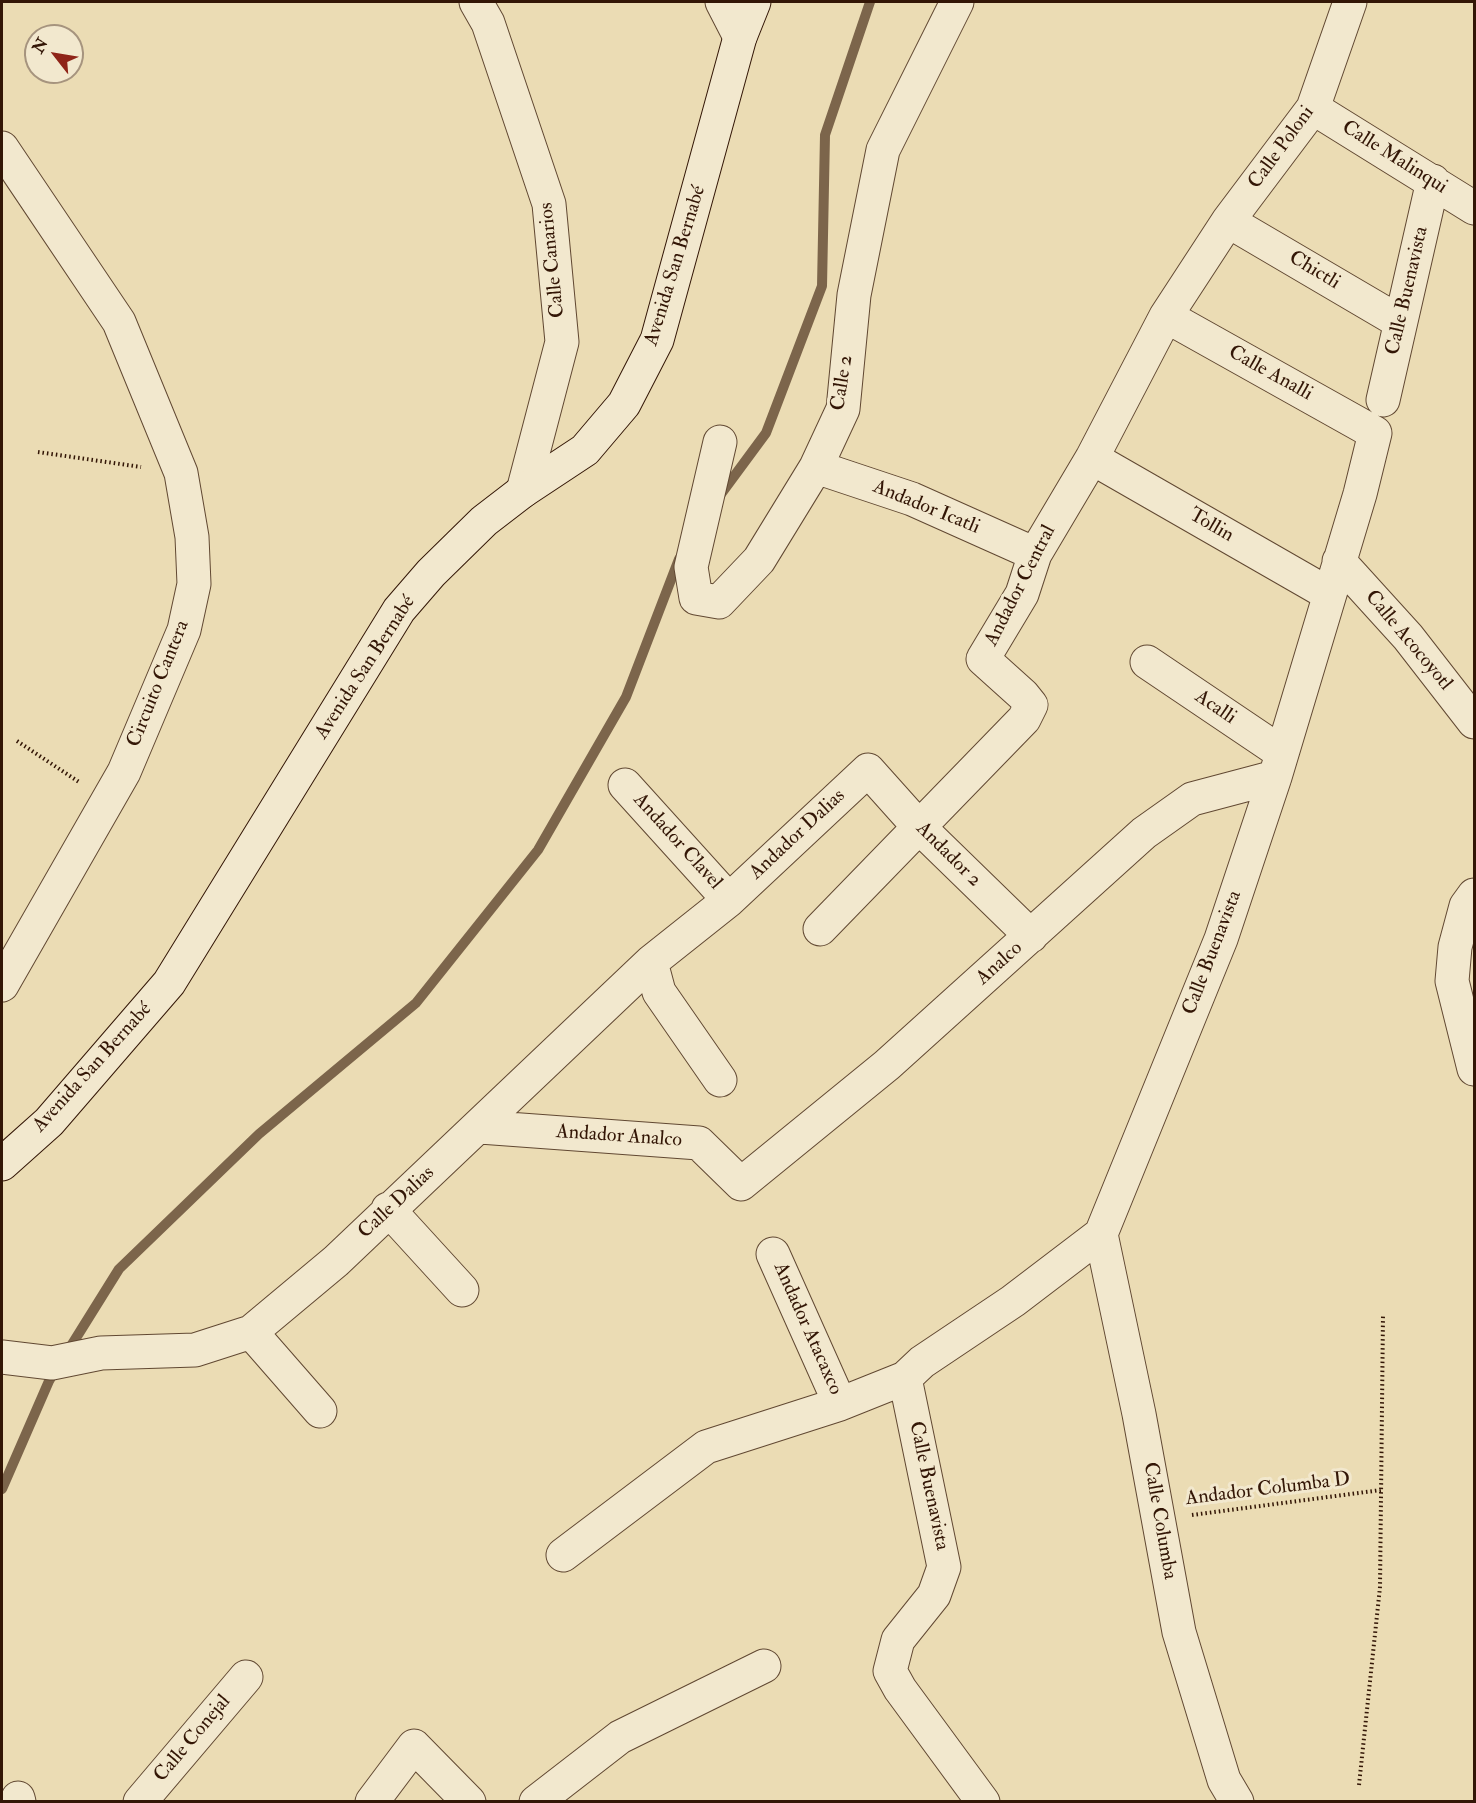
<!DOCTYPE html>
<meta charset="utf-8">
<style>
body{margin:0}
#map{position:relative;width:1476px;height:1803px;overflow:hidden;background:#ebdcb4;font-family:"IM FELL Double Pica",serif}
canvas{display:block}
.frame{position:absolute;inset:0;border:3px solid #331606;pointer-events:none}
.north{position:absolute;left:24px;top:24px;width:60px;height:60px;box-sizing:border-box;background:#f2e8ce;border:2px solid #a6947e;border-radius:50%;rotate:301deg;font-size:16px;font-weight:700;line-height:24px;text-align:center;color:#331606}
.north::after{content:'';display:block;margin:auto;width:21px;height:27px;background:#8f2418;clip-path:polygon(50% 0,100% 100%,50% 72%,0 100%)}
</style>
<div id="map">
<canvas width="1476" height="1803"></canvas>
<div class="frame"></div>
<div class="north">N</div>
</div>
<script>
const context = document.querySelector('canvas').getContext('2d');
context.lineJoin = 'round';
function toPath(rows) {
  const path = new Path2D();
  for (const r of rows) {
    path.moveTo(r[0], r[1]);
    for (let i = 2; i < r.length; i += 2) path.lineTo(r[i], r[i + 1]);
  }
  return path;
}
function trace(path, color, width, dash) {
  context.strokeStyle = color;
  context.lineWidth = width;
  context.lineCap = dash ? 'butt' : 'round';
  context.setLineDash(dash || []);
  context.stroke(path);
}
function label(font, color, halo, rows, align = 'center') {
  context.font = font + ' "IM FELL Double Pica",serif';
  context.lineWidth = 6;
  context.setLineDash([]);
  context.textBaseline = 'middle';
  context.strokeStyle = halo;
  context.fillStyle = color;
  for (const [text, x, y, turn = 0] of rows) {
    context.save();
    context.translate(x, y);
    context.rotate((+turn || 0) * Math.PI / 180);
    context.textAlign = isNaN(turn) ? turn : align;
    if (halo) context.strokeText(text, 0, 0);
    context.fillText(text, 0, 0);
    context.restore();
  }
}
trace(toPath([
 [718,498,766,433,822,286,825,135,870,2],
 [66,1354,119,1269,259,1134,416,1003,538,850,626,697,679,559],
 [2,1489,49,1381,57,1367]
]), '#7c654b', 10);
const minor = toPath([
 [476,2,488,23,549,204,562,342,523,491],
 [722,2,740,37],
 [1313,108,1474,208],
 [2,148,119,322,181,473,192,537,194,584,184,630,124,772,2,985],
 [1228,221,1400,322],
 [1383,400,1433,181],
 [720,442,691,567,696,598,719,602,759,560,816,467,843,409,854,295,883,150,957,2],
 [1092,458,1329,594],
 [816,467,912,499,1035,554],
 [1339,561,1408,637,1474,722],
 [1147,662,1282,753],
 [625,785,729,900],
 [1474,895,1466,906,1455,947,1452,981,1474,1069],
 [820,929,1024,719,1031,705,1023,695,983,659,1022,594,1035,554,1092,458,1166,316,1228,221,1313,108,1350,2],
 [651,962,659,992,720,1080],
 [480,1127,699,1143,741,1184,887,1065,1144,833,1192,799,1275,777],
 [388,1209,462,1290],
 [1101,1234,1139,1414,1179,1632,1224,1780,1237,1802],
 [773,1254,840,1404],
 [251,1332,320,1411],
 [2,1357,52,1363,101,1353,195,1350,251,1332,336,1261,651,962,729,900,868,770,919,827,1031,936],
 [905,1378,944,1567,934,1595,898,1640,890,1671,900,1689,983,1802],
 [563,1555,706,1447,840,1404,905,1378,922,1362,1013,1301,1101,1234,1221,939,1275,777,1360,494,1375,433,1166,316],
 [18,1798,19,1802],
 [140,1802,246,1677],
 [372,1802,414,1746,469,1802],
 [536,1802,620,1737,764,1666]
]);
const secondary = toPath([
 [2,1164,49,1122,169,983,399,610,431,573,484,521,523,491,585,450,624,404,657,340,740,37,754,2]
]);
trace(minor, '#614832', 35);
trace(secondary, '#331606', 35);
trace(toPath([
 [38,452,141,467],
 [17,741,79,782],
 [1192,1515,1381,1490],
 [1359,1785,1380,1587,1383,1316]
]), '#331606', 4, [1.5, 3]);
trace(minor, '#f2e8ce', 33);
trace(secondary, '#f2e8ce', 33);
label('20px', '#331606', '#f2e8ce', [
 ["Calle Poloni",1282,148,-54],
 ["Calle Malinqui",1394,158,32],
 ["Calle Canarios",553,260,-96],
 ["Avenida San Bernabé",676,266,-73],
 ["Chictli",1314,271,31],
 ["Calle Buenavista",1408,291,-77],
 ["Calle Analli",1270,374,29],
 ["Calle 2",843,383,-81],
 ["Andador Icatli",926,508,22],
 ["Tollin",1211,526,30],
 ["Andador Central",1021,586,-63],
 ["Calle Acocoyotl",1408,641,50],
 ["Avenida San Bernabé",366,668,-57],
 ["Circuito Cantera",159,684,-68],
 ["Acalli",1215,708,34],
 ["Andador Dalias",798,835,-43],
 ["Andador Clavel",677,842,48],
 ["Andador 2",948,855,45],
 ["Calle Buenavista",1213,953,-69],
 ["Analco",1000,964,-42],
 ["Avenida San Bernabé",93,1068,-48],
 ["Andador Analco",619,1137,4],
 ["Calle Dalias",397,1203,-43],
 ["Andador Atacaxco",807,1329,66],
 ["Calle Buenavista",928,1486,78],
 ["Andador Columba D",1268,1490,-7],
 ["Calle Columba",1159,1521,80],
 ["Calle Conejal",193,1739,-50]
]);
</script>
